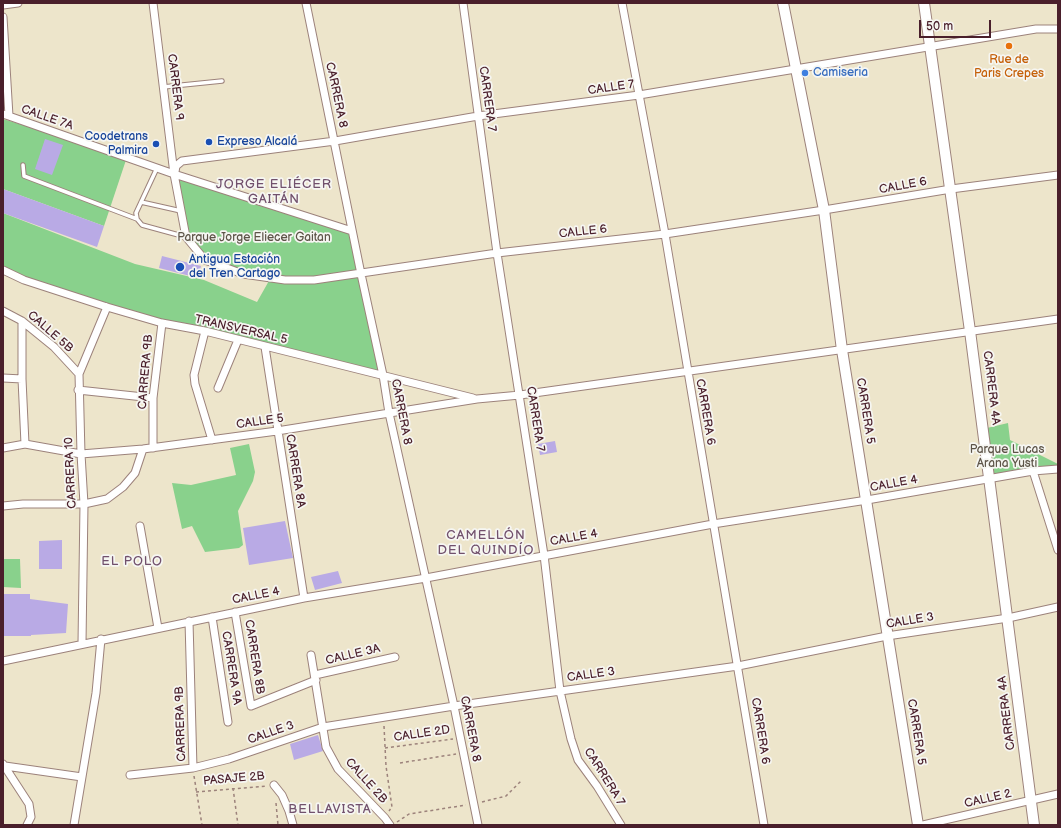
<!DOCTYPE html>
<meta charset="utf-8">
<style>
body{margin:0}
#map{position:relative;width:1061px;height:828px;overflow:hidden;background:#ede5cb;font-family:"Balsamiq Sans",sans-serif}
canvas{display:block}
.frame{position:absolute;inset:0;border:4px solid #4a1f2b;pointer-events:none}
.scale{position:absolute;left:919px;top:20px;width:72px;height:18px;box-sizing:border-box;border:2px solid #4a1f2b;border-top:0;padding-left:5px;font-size:12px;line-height:14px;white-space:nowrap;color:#4a1f2b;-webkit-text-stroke:3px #f6f6f2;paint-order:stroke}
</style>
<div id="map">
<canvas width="1061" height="828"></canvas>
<div class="frame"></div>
<div class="scale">50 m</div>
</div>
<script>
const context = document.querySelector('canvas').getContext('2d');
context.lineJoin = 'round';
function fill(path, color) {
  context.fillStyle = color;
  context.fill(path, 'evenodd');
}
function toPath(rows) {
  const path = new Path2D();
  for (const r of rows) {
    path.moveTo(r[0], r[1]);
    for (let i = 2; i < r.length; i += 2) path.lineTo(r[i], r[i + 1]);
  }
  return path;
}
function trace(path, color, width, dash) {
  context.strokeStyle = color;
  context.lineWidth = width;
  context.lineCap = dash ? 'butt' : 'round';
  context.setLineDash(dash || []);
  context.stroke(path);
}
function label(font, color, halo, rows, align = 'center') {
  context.font = font + ' "Balsamiq Sans",sans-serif';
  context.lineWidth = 3.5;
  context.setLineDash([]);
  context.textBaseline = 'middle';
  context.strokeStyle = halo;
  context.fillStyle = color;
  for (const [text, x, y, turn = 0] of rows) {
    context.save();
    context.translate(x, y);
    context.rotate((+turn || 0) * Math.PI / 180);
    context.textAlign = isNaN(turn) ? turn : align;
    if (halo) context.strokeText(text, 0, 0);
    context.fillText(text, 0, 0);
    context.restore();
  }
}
fill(toPath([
 [3,119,127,157,104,226,3,189],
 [174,174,352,231,380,374,162,323,3,270,3,213,135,264,204,280,257,302,270,279,205,260,186,237],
 [1008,423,1010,440,1058,464,1058,465,991,476,987,428],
 [249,444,255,472,253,481,238,511,243,545,239,548,205,552,192,526,182,529,172,483,191,485,236,475,230,448],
 [3,559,20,559,21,588,3,587]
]), '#89d18c');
fill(toPath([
 [45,139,63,145,52,175,35,169],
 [3,189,104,226,97,247,3,213],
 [162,256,201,266,198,278,159,268],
 [555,441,557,452,540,455,538,444],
 [285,521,293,558,249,565,243,528],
 [62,540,62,569,39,569,39,541],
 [338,571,342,583,315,590,311,577],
 [3,594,30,594,30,599,68,604,66,633,31,635,31,636,3,636],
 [318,735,323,751,294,760,290,744]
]), '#b9aae5');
const lane = toPath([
 [163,87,222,81],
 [23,165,24,176,137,219],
 [157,168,136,213,137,219,142,225,186,237],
 [141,202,181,211]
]);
const street = toPath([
 [153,3,174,174,186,237,205,260,243,274,285,280,314,280,497,253,665,234,824,210,951,189,1058,175],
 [306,3,361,274,383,375,389,413,454,706,478,825],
 [463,3,497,253,544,555,560,691,571,739,578,760,597,786,621,825],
 [622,3,665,234,764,825],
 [3,5,18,3],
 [3,17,9,116],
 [3,114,174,174,352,231],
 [175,172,176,166,182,161,335,141,478,116,639,95,1036,29,1058,29],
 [3,270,24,280,107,307,162,323,205,331,473,398],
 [3,311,22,321,54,347,79,374],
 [22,321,22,379,25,444],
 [205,331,194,375,195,384,212,440],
 [265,347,304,598],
 [3,378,22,379],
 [218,388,238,340],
 [78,390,153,398],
 [3,448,25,444,81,454,143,449,277,431,477,399,520,395,1058,319],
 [153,448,153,398,162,323],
 [1033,471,1058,550],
 [3,506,23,504,84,504,107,499,123,487,135,473,143,449],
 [140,526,158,628],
 [235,612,251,706,316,680],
 [212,617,228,722],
 [189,621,193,768],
 [82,643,84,504,81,454,79,374,107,307],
 [311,655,326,747,338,769,385,818,390,825],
 [3,661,304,598,426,578,713,524,867,500,1033,471,1058,469],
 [315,675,395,657],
 [3,764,29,804,31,817,27,825],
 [3,768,5,766,82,777],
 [130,775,193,768,229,759,323,727,454,706,738,666,887,636,1008,618,1058,607],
 [274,785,282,795,289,811,293,825],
 [74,825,96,693,101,639],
 [923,825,1058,794]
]);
const secondary = toPath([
 [783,3,824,210,842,350,918,825],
 [924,3,970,331,1034,825]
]);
trace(lane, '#9c827b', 5.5);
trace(street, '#9c827b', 9);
trace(secondary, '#9c827b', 12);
trace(toPath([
 [384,726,386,766,392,807,389,811],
 [468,736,479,734],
 [385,748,453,739],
 [400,763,456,754],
 [194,776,202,825],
 [233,788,238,825],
 [196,792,267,786],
 [482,802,506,796,522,780],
 [276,803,278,825],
 [397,822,409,814,466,805]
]), '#9c827b', 1.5, [3, 3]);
trace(lane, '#fff', 3.5);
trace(street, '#fff', 7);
trace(secondary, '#fff', 10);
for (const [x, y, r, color] of [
 [1009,46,4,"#e8710a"],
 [805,73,4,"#3f7fe0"],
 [209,142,4,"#1a4fb4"],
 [156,144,4,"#1a4fb4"],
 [180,267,5,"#1a4fb4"]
]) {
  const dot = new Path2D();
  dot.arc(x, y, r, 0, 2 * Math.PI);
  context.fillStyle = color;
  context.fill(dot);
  trace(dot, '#f6f6f2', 1.5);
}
label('12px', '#c56008', '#f6f6f2', [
 ["Rue de",1009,60],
 ["Paris Crepes",1009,74]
]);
label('12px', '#366cbe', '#f6f6f2', [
 ["Camiseria",813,73]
], 'left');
label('12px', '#4a1f2b', '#f6f6f2', [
 ["CARRERA 9",175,87,83],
 ["CALLE 7",611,88,-8],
 ["CARRERA 8",336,95,78],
 ["CARRERA 7",487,99,82],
 ["CALLE 7A",47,118,19],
 ["CALLE 6",903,186,-10],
 ["CALLE 6",583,232,-6],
 ["TRANSVERSAL 5",241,330,13],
 ["CALLE 5B",50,332,41],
 ["CARRERA 9B",146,372,-85],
 ["CARRERA 4A",991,388,83],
 ["CARRERA 5",865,411,81],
 ["CARRERA 8",401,412,79],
 ["CARRERA 6",705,412,80],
 ["CARRERA 7",535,419,81],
 ["CALLE 5",260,422,-8],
 ["CARRERA 8A",295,471,81],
 ["CARRERA 10",71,473,-93],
 ["CALLE 4",894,484,-10],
 ["CALLE 4",574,538,-10],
 ["CALLE 4",256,596,-11],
 ["CALLE 3",910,621,-9],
 ["CALLE 3A",353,655,-13],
 ["CARRERA 8B",254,657,81],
 ["CARRERA 9A",231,668,81],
 ["CALLE 3",591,675,-8],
 ["CARRERA 4A",1007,713,-97],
 ["CARRERA 9B",181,724,-92],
 ["CARRERA 8",470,729,79],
 ["CARRERA 6",760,731,81],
 ["CARRERA 5",916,732,81],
 ["CALLE 3",271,733,-19],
 ["CALLE 2D",422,734,-8],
 ["CARRERA 7",604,777,58],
 ["PASAJE 2B",234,779,-5],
 ["CALLE 2B",366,781,48],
 ["CALLE 2",988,799,-13]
]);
label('12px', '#164399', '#f6f6f2', [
 ["Coodetrans",148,137,"right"],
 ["Palmira",148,151,"right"],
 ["Expreso Alcalá",217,142],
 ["Antigua Estación",189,260],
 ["del Tren Cartago",189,274]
], 'left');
label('12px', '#5d5448', '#f6f6f2', [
 ["Parque Jorge Eliecer Gaitan",254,238],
 ["Parque Lucas",1007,450],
 ["Arana Yusti",1007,464]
]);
context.letterSpacing = '1px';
label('13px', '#71506c', '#f6f6f2', [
 ["JORGE ELIÉCER",274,185],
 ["GAITÁN",274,200],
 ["CAMELLÓN",486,536],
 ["DEL QUINDÍO",486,551],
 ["EL POLO",132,562],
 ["BELLAVISTA",330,810]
]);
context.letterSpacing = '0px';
</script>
